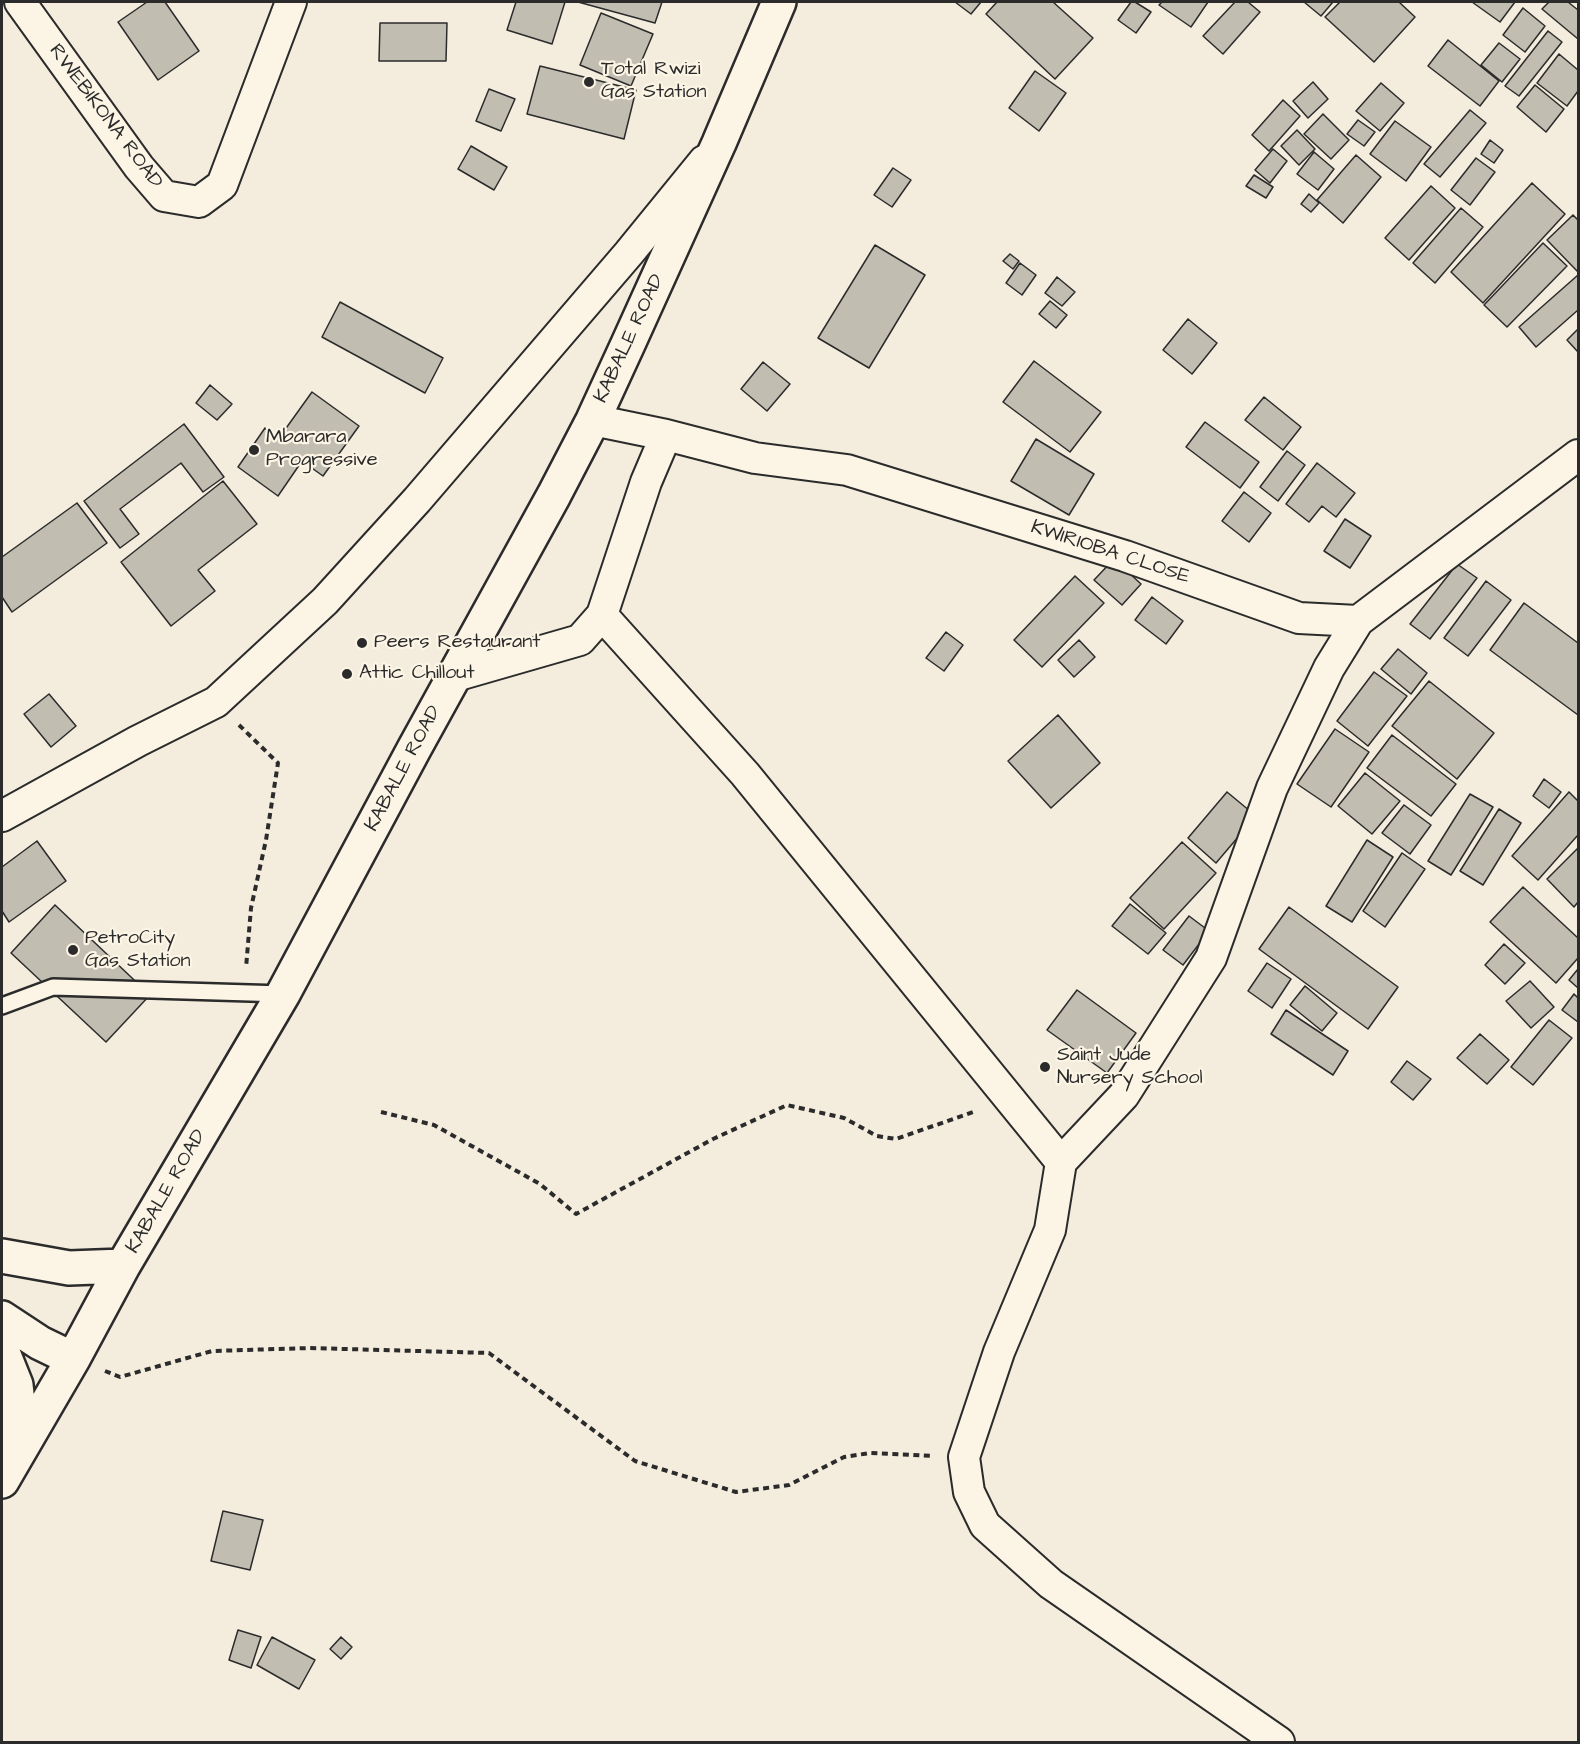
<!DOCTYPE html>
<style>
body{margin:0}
#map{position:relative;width:1580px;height:1744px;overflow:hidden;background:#f4edde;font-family:"Architects Daughter",sans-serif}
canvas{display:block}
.frame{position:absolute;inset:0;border:3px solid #2b2b2b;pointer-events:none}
</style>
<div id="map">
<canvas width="1580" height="1744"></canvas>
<div class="frame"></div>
</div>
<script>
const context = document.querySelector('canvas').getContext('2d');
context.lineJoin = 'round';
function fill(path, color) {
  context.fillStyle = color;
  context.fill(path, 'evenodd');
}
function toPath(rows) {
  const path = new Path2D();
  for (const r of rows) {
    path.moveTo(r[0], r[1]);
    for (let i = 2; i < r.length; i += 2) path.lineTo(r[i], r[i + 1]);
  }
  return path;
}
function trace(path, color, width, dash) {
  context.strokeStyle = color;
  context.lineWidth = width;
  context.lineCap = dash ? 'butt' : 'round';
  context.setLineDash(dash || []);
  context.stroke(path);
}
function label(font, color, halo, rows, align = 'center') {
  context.font = font + ' "Architects Daughter",sans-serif';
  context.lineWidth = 4.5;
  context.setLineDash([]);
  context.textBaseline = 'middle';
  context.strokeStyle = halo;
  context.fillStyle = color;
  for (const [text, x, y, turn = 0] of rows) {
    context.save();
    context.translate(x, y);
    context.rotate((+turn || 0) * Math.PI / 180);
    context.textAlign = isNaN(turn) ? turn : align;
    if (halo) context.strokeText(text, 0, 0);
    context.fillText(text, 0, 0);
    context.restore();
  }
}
const building = toPath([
 [147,2,165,2,199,51,158,80,118,22,147,2],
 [516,2,565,2,552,44,507,30,516,2],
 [578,2,662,2,655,23,578,2],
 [955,2,981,2,971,14,955,2],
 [997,2,1053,2,1093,38,1055,79,986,14,997,2],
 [1131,2,1135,2,1151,12,1136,33,1118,20,1131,2],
 [1162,2,1208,2,1191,27,1159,5,1162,2],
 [1235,2,1248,2,1260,12,1223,54,1203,36,1235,2],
 [1304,2,1333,2,1321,16,1304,2],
 [1340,2,1399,2,1415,17,1374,62,1325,17,1340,2],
 [1472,2,1515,2,1500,22,1472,2],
 [1549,2,1568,2,1578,10,1578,39,1542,9,1549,2],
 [1523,8,1545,26,1525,52,1503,35,1523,8],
 [601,13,653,34,631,86,580,65,601,13],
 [380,23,447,23,446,61,379,61,380,23],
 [1548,31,1562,42,1519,96,1505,86,1548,31],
 [1448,40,1499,81,1480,106,1428,66,1448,40],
 [1499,43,1520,59,1502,82,1481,65,1499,43],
 [1559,54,1578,70,1578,91,1567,106,1537,83,1559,54],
 [540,66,636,90,624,139,527,114,540,66],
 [1035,71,1066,93,1039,131,1009,108,1035,71],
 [1313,82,1328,99,1308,118,1293,101,1313,82],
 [1381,83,1404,103,1380,131,1356,111,1381,83],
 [1535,85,1564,109,1546,132,1517,107,1535,85],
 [489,89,515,99,501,131,476,121,489,89],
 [1283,100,1300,116,1269,151,1252,135,1283,100],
 [1470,110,1486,123,1440,177,1424,164,1470,110],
 [1323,114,1349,140,1331,159,1304,134,1323,114],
 [1358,120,1375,132,1364,146,1347,134,1358,120],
 [1395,121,1431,147,1406,181,1370,154,1395,121],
 [1297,130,1315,149,1299,165,1281,146,1297,130],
 [1490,140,1503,150,1494,163,1481,154,1490,140],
 [471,146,507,167,494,190,458,169,471,146],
 [1273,149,1287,161,1270,183,1255,170,1273,149],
 [1314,152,1334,169,1318,190,1297,174,1314,152],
 [1356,155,1381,177,1343,223,1317,200,1356,155],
 [1476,158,1495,172,1470,205,1451,190,1476,158],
 [893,168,911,180,892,207,874,195,893,168],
 [1254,175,1273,187,1266,198,1246,186,1254,175],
 [1532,183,1565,214,1483,303,1451,272,1532,183],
 [1431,186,1455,208,1409,260,1385,238,1431,186],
 [1309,194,1319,203,1311,212,1301,204,1309,194],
 [1461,208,1483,227,1435,283,1413,263,1461,208],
 [1573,215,1578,220,1578,272,1547,240,1573,215],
 [1543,243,1567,266,1507,327,1484,305,1543,243],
 [875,245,925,275,869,368,818,338,875,245],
 [1010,254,1019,261,1013,269,1003,261,1010,254],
 [1020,263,1036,275,1022,295,1006,283,1020,263],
 [1578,275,1578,310,1536,347,1519,327,1578,275],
 [1057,277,1075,292,1062,306,1045,293,1057,277],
 [1050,301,1067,315,1056,328,1039,314,1050,301],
 [340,302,443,358,425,393,322,337,340,302],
 [1188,319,1217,343,1192,374,1163,350,1188,319],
 [1578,329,1578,352,1567,340,1578,329],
 [1034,361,1101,412,1070,452,1003,402,1034,361],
 [763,362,790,384,767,411,741,389,763,362],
 [210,385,232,404,217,420,196,403,210,385],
 [312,392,359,426,323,476,302,461,278,496,238,467,265,428,279,438,312,392],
 [1264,397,1301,427,1283,450,1245,420,1264,397],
 [1205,422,1259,462,1240,488,1186,447,1205,422],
 [184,424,224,477,203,492,181,463,120,509,139,534,120,548,84,501,184,424],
 [1036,439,1094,474,1069,515,1011,481,1036,439],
 [1287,451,1305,465,1278,501,1260,487,1287,451],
 [1317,463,1355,493,1336,517,1322,506,1309,522,1286,504,1317,463],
 [223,481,257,524,198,570,215,591,171,626,121,562,223,481],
 [1244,492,1271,513,1249,542,1222,521,1244,492],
 [77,503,107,543,12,612,2,597,2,557,77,503],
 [1345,519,1371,536,1350,568,1324,551,1345,519],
 [1114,559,1141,584,1122,605,1094,580,1114,559],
 [1457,564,1477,578,1430,639,1410,624,1457,564],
 [1075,576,1104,603,1042,667,1014,640,1075,576],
 [1486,581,1511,600,1468,656,1444,638,1486,581],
 [1152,597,1183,621,1166,644,1135,620,1152,597],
 [1524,603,1578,643,1578,715,1490,650,1524,603],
 [946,632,963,645,944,671,926,658,946,632],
 [1079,640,1095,657,1074,677,1058,660,1079,640],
 [1398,649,1427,673,1411,694,1381,669,1398,649],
 [1374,672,1407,696,1368,746,1337,721,1374,672],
 [1429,681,1494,733,1457,779,1392,726,1429,681],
 [49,694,76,726,51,747,24,714,49,694],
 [1058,715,1100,763,1051,808,1008,761,1058,715],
 [1335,729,1369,752,1331,807,1297,784,1335,729],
 [1392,735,1456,784,1431,816,1367,768,1392,735],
 [1365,773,1400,801,1372,834,1338,806,1365,773],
 [1544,779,1561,792,1549,808,1533,796,1544,779],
 [1227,792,1256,816,1216,863,1188,838,1227,792],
 [1569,792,1578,801,1578,835,1538,880,1512,856,1569,792],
 [1470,794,1493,807,1451,875,1428,861,1470,794],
 [1404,805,1431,825,1410,854,1382,833,1404,805],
 [1499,809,1521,823,1483,885,1460,871,1499,809],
 [1367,840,1393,857,1352,922,1326,906,1367,840],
 [37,841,66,881,9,922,2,911,2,867,37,841],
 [1182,842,1216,873,1164,929,1130,898,1182,842],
 [1578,848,1578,902,1574,907,1547,879,1578,848],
 [1402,853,1425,869,1385,927,1363,911,1402,853],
 [1523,887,1578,938,1578,958,1556,983,1490,922,1523,887],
 [1130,904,1166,933,1148,954,1112,926,1130,904],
 [55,905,150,995,106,1042,11,953,55,905],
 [1289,907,1398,987,1368,1029,1259,949,1289,907],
 [1189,916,1209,931,1183,965,1163,950,1189,916],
 [1504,944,1525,963,1505,984,1485,965,1504,944],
 [1267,963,1291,979,1272,1008,1248,991,1267,963],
 [1578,969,1578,988,1569,980,1578,969],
 [1530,981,1554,1007,1531,1028,1506,1001,1530,981],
 [1305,986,1337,1013,1322,1031,1290,1005,1305,986],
 [1077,990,1136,1033,1107,1073,1047,1030,1077,990],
 [1574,994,1578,998,1578,1022,1562,1010,1574,994],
 [1286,1010,1348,1051,1333,1075,1271,1034,1286,1010],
 [1549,1020,1572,1038,1533,1085,1511,1067,1549,1020],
 [1480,1034,1509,1060,1487,1084,1457,1058,1480,1034],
 [1407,1061,1431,1079,1413,1100,1391,1082,1407,1061],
 [223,1511,263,1520,250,1570,211,1561,223,1511],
 [238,1630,261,1637,251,1668,229,1660,238,1630],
 [272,1637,315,1660,299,1689,257,1665,272,1637],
 [341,1637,352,1647,341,1659,330,1649,341,1637]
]);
fill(building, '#c2bdb1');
trace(building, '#2b2b2b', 1.5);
const lane = toPath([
 [2,1006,53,987,283,994]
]);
const street = toPath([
 [20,2,139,167,164,196,199,202,222,185,291,2],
 [593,420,666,435,755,458,847,470,1125,556,1299,618,1358,621,1578,455],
 [602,615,646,482,666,435],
 [455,676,580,640,602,615,745,774,1061,1162],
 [2,816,138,741,216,702,325,601,417,500,629,253,704,161],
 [1279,1742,1051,1584,985,1525,969,1492,964,1457,999,1352,1050,1230,1061,1162,1124,1095,1211,958,1272,788,1329,668,1358,621]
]);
const primary = toPath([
 [2,1256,69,1268,123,1266],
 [2,1318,40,1343,73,1359],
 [2,1350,16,1385,19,1412,16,1452],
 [2,1481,73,1359,123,1266,283,994,414,749,554,495,593,420,628,344,719,143,779,2]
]);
trace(lane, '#2b2b2b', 20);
trace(street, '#2b2b2b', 34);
trace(primary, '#2b2b2b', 38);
trace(toPath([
 [239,725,278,763,266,840,251,908,246,968],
 [381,1112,434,1125,540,1184,576,1214,713,1139,787,1105,844,1118,877,1136,896,1139,976,1111],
 [105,1371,120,1377,212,1351,310,1348,489,1353,635,1461,736,1492,789,1485,844,1457,870,1453,933,1456]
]), '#2b2b2b', 4, [6, 4.5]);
trace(lane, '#fcf5e5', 15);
trace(street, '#fcf5e5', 30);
trace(primary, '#fcf5e5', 33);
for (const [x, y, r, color] of [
 [589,82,6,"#2b2b2b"],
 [254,450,6,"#2b2b2b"],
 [362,643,6,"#2b2b2b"],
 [347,674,6,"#2b2b2b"],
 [73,950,6,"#2b2b2b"],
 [1045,1067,6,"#2b2b2b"]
]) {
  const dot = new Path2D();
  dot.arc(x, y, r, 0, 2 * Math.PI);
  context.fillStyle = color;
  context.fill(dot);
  trace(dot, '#fcf5e5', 2);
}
label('20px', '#2b2b2b', '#fcf5e5', [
 ["Total Rwizi",601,70],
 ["Gas Station",601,93],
 ["Mbarara",266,438],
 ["Progressive",266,461],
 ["Peers Restaurant",374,643],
 ["Attic Chillout",359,674],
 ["PetroCity",85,939],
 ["Gas Station",85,962],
 ["Saint Jude",1057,1056],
 ["Nursery School",1057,1079]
], 'left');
label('20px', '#2b2b2b', '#fcf5e5', [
 ["RWEBIKONA ROAD",105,117,53],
 ["KABALE ROAD",630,339,-65],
 ["KWIRIOBA CLOSE",1110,553,18],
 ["KABALE ROAD",404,769,-62],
 ["KABALE ROAD",167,1192,-60]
]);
</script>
